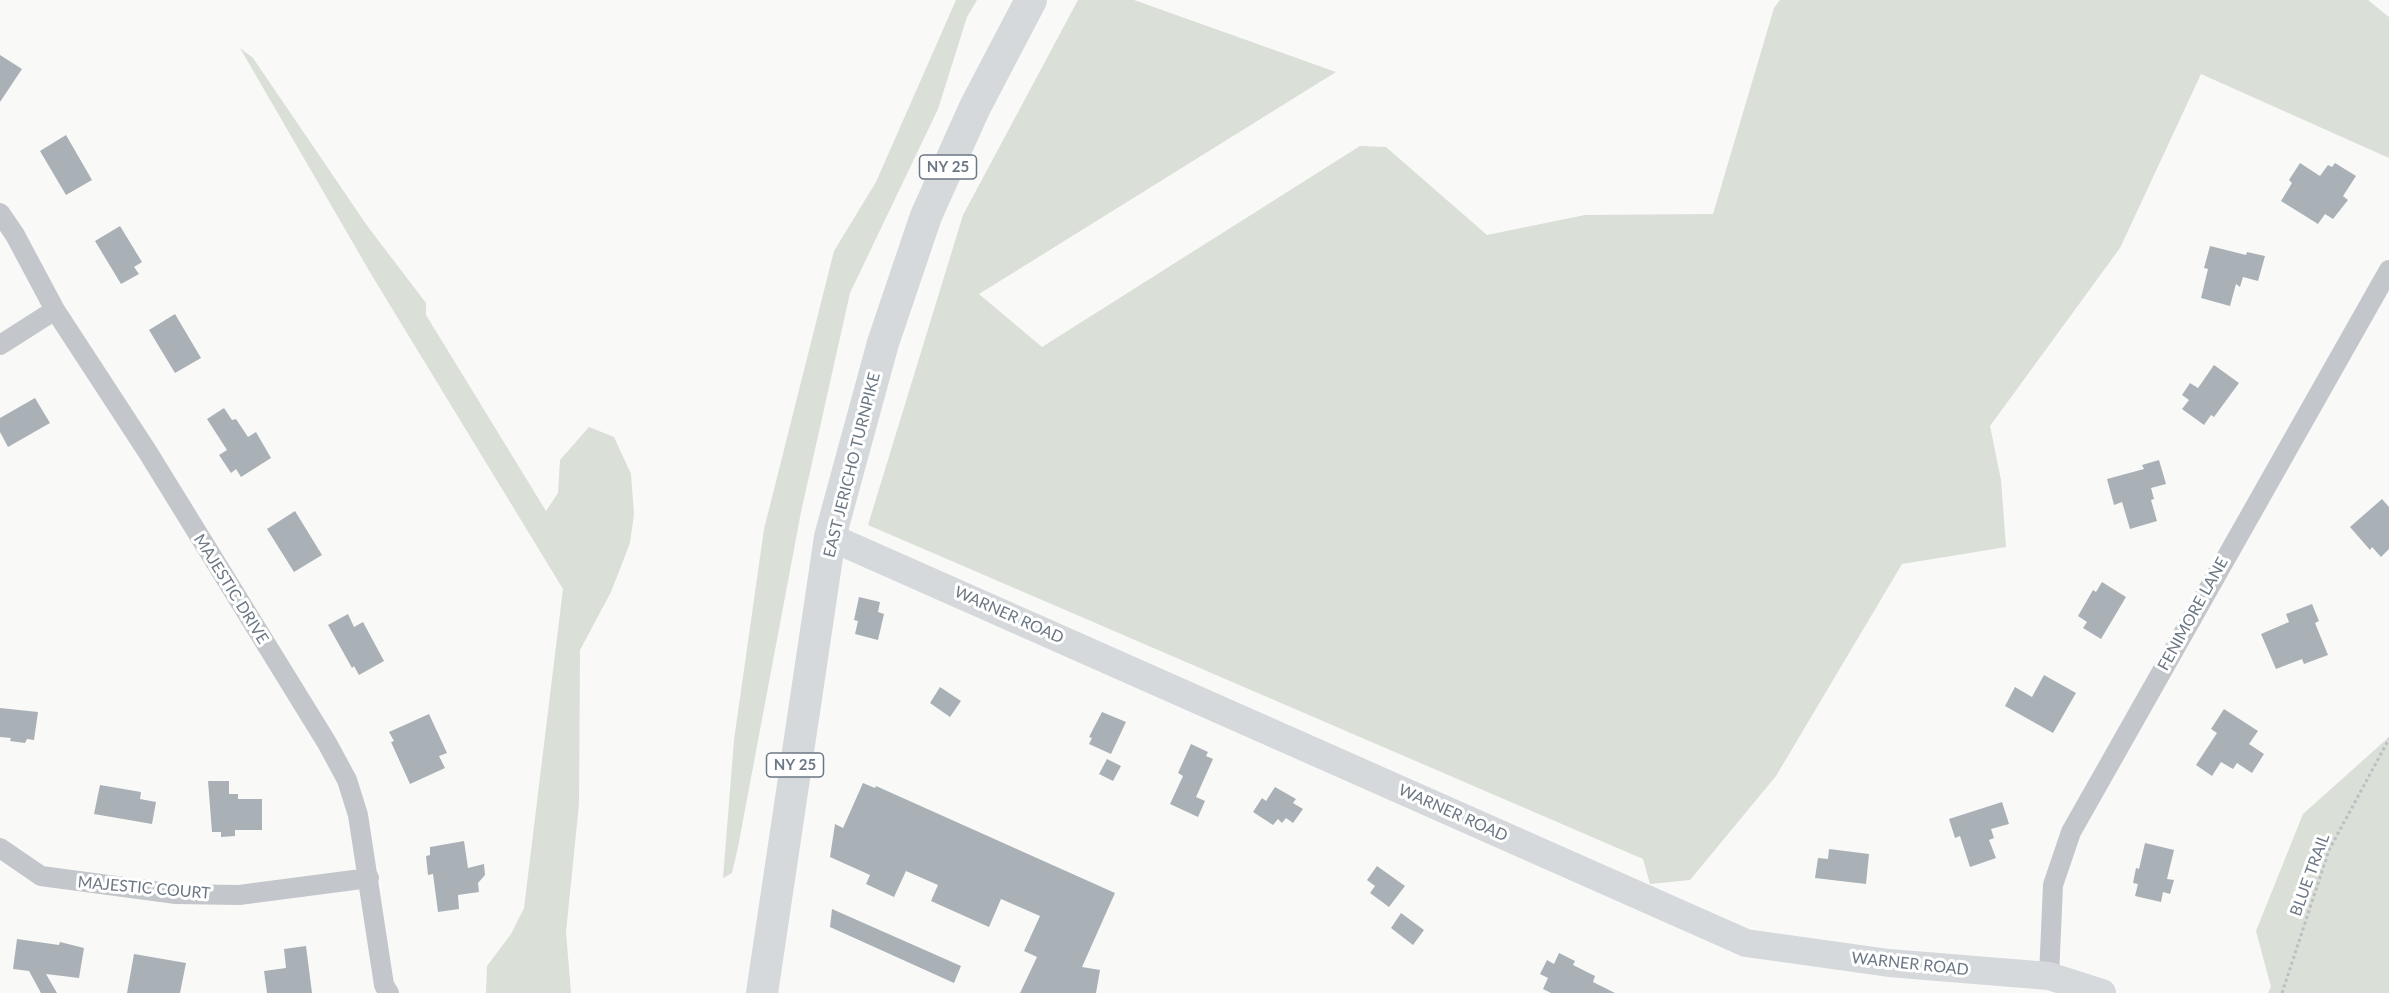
<!DOCTYPE html>
<style>
body{margin:0}
canvas{display:block;background:#f9f9f7}
</style>
<canvas width="2389" height="993"></canvas>
<script>
const context = document.querySelector('canvas').getContext('2d');
context.lineJoin = 'round';
function fill(path, color) {
  context.fillStyle = color;
  context.fill(path, 'evenodd');
}
function toPath(rows) {
  const path = new Path2D();
  for (const r of rows) {
    path.moveTo(r[0], r[1]);
    for (let i = 2; i < r.length; i += 2) path.lineTo(r[i], r[i + 1]);
  }
  return path;
}
function trace(path, color, width, dash) {
  context.strokeStyle = color;
  context.lineWidth = width;
  context.lineCap = dash ? 'butt' : 'round';
  context.setLineDash(dash || []);
  context.stroke(path);
}
function label(font, color, halo, rows, align = 'center') {
  context.font = font + ' Lato,sans-serif';
  context.lineWidth = 6;
  context.setLineDash([]);
  context.textBaseline = 'middle';
  context.strokeStyle = halo;
  context.fillStyle = color;
  for (const [text, x, y, turn = 0] of rows) {
    context.save();
    context.translate(x, y);
    context.rotate((+turn || 0) * Math.PI / 180);
    context.textAlign = isNaN(turn) ? turn : align;
    if (halo) context.strokeText(text, 0, 0);
    context.fillText(text, 0, 0);
    context.restore();
  }
}
fill(toPath([
 [956,0,977,0,967,17,938,109,850,293,801,512,738,847,732,873,723,878,734,740,764,529,834,251,876,182],
 [1078,0,1134,0,1336,72,979,294,1042,347,1360,146,1386,147,1487,235,1585,215,1713,214,1774,8,1780,0,2368,0,2389,17,2389,158,2201,74,2120,248,1990,426,2001,480,2006,547,1902,564,1776,776,1690,880,1650,884,1643,859,868,525,963,215],
 [240,48,253,58,368,227,426,303,426,315,546,511,558,493,560,460,589,427,614,437,631,474,634,514,630,543,611,592,580,650,579,804,566,932,571,993,486,993,487,966,511,934,524,908,563,589,371,274],
 [2389,737,2389,993,2268,993,2271,987,2256,931,2303,814]
]), '#dadfd8');
fill(toPath([
 [0,55,22,69,0,102],
 [66,135,92,180,66,195,40,151],
 [2300,163,2320,176,2328,165,2332,167,2335,163,2356,176,2343,196,2348,200,2333,219,2325,214,2318,224,2281,201,2292,183,2289,180],
 [120,226,142,262,134,267,139,274,121,284,95,241],
 [2210,246,2246,255,2247,252,2265,256,2258,281,2243,277,2240,287,2236,284,2230,306,2201,298,2208,269,2204,268],
 [175,314,201,358,175,373,149,330],
 [2214,365,2239,383,2214,417,2211,415,2204,425,2182,409,2189,400,2182,395,2190,383,2198,388],
 [35,398,50,423,8,447,0,432,0,418],
 [224,408,232,420,236,419,248,437,256,432,271,458,241,477,236,469,231,473,219,455,227,450,207,419],
 [2159,460,2166,484,2151,488,2154,499,2151,500,2157,521,2130,529,2122,502,2114,505,2107,479,2144,469,2142,465],
 [2382,499,2389,507,2389,549,2381,557,2372,547,2370,550,2350,527],
 [295,511,322,555,294,572,267,529],
 [2102,582,2126,597,2101,639,2083,628,2087,622,2078,616,2093,590,2096,592],
 [859,597,880,602,878,612,884,614,878,640,855,634,858,621,854,620],
 [2312,604,2319,621,2315,623,2328,655,2304,664,2302,659,2276,669,2261,634,2289,622,2286,614],
 [348,614,354,627,363,622,384,661,359,675,354,666,352,668,328,625],
 [2044,675,2076,693,2053,733,2005,706,2015,687,2032,697],
 [940,687,961,701,950,717,930,703],
 [0,708,38,712,34,740,27,739,25,743,10,741,11,738,0,737],
 [2224,709,2258,731,2249,744,2264,754,2252,773,2237,763,2233,769,2221,762,2212,776,2196,765,2217,733,2211,729],
 [1102,712,1126,722,1111,754,1089,744,1092,738,1089,737],
 [429,714,447,753,439,756,445,768,410,784,391,742,394,741,389,732],
 [1191,744,1208,752,1206,756,1213,759,1196,797,1205,801,1198,817,1170,804,1183,776,1178,773],
 [1107,759,1121,766,1113,781,1099,774],
 [208,781,229,781,229,794,238,794,238,799,262,799,262,830,235,830,235,836,221,837,221,832,212,832],
 [863,783,875,788,876,786,1115,893,1082,967,1100,970,1096,993,1020,993,1037,957,1024,951,1040,916,1001,899,989,927,931,901,938,885,906,871,894,897,866,884,870,875,830,857,835,824,843,828],
 [100,785,141,792,140,799,156,802,152,824,94,814],
 [1275,787,1296,799,1293,803,1303,809,1293,823,1286,818,1282,823,1278,819,1273,825,1253,812,1262,798,1266,801],
 [2002,802,2009,824,1991,829,1994,838,1989,840,1996,858,1970,867,1960,836,1955,838,1949,819],
 [464,841,468,868,484,864,485,875,478,883,479,892,458,895,459,909,438,912,433,874,428,875,426,856,430,855,430,847],
 [2145,843,2174,850,2167,879,2174,880,2170,894,2163,892,2161,902,2135,896,2138,884,2133,883,2136,868,2139,869],
 [1829,849,1869,854,1866,884,1815,878,1818,858,1828,859],
 [1377,866,1405,886,1389,907,1370,893,1375,886,1367,880],
 [832,909,961,966,954,983,830,927],
 [1401,913,1424,930,1413,945,1391,928],
 [17,939,59,945,60,942,84,948,79,978,46,974,57,993,41,993,29,971,13,969],
 [306,946,312,993,267,993,264,971,286,968,284,949],
 [1559,953,1575,961,1573,965,1595,976,1593,982,1615,993,1551,993,1543,989,1548,978,1540,974,1547,960,1554,964],
 [134,954,186,963,180,993,127,993]
]), '#aab1b6');
trace(toPath([
 [2282,993,2329,850,2389,739]
]), '#bdbfc2', 3, [3, 3]);
trace(toPath([
 [0,213,15,235,55,310,147,451,327,743,347,780,358,815,384,985,389,993],
 [0,345,55,310],
 [0,848,41,876,176,894,239,895,369,878],
 [2049,976,2053,885,2071,832,2389,270]
]), '#c3c6ca', 20);
trace(toPath([
 [830,537,1746,943,1889,963,2049,976,2102,993]
]), '#d5d9dc', 28);
trace(toPath([
 [762,993,830,537,883,343,926,216,975,107,1031,0]
]), '#d5d9dc', 32);
for (const [x, y, w] of [
 [948,167,57],
 [795,765,57]
]) {
  const box = new Path2D();
  box.roundRect(x - w / 2, y - 12, w, 24, 4.5);
  context.fillStyle = '#fff';
  context.fill(box);
  trace(box, '#6b7784', 1.5);
}
label('bold 15px', '#6b7784', null, [
 ["NY 25",948,167],
 ["NY 25",795,765]
]);
label('16px', '#6b7784', '#fff', [
 ["EAST JERICHO TURNPIKE",852,465,-76],
 ["MAJESTIC DRIVE",231,589,58],
 ["FENIMORE LANE",2193,614,-61],
 ["WARNER ROAD",1009,615,24],
 ["WARNER ROAD",1453,813,24],
 ["BLUE TRAIL",2310,875,-70],
 ["MAJESTIC COURT",144,888,5],
 ["WARNER ROAD",1910,964,6]
]);
</script>
